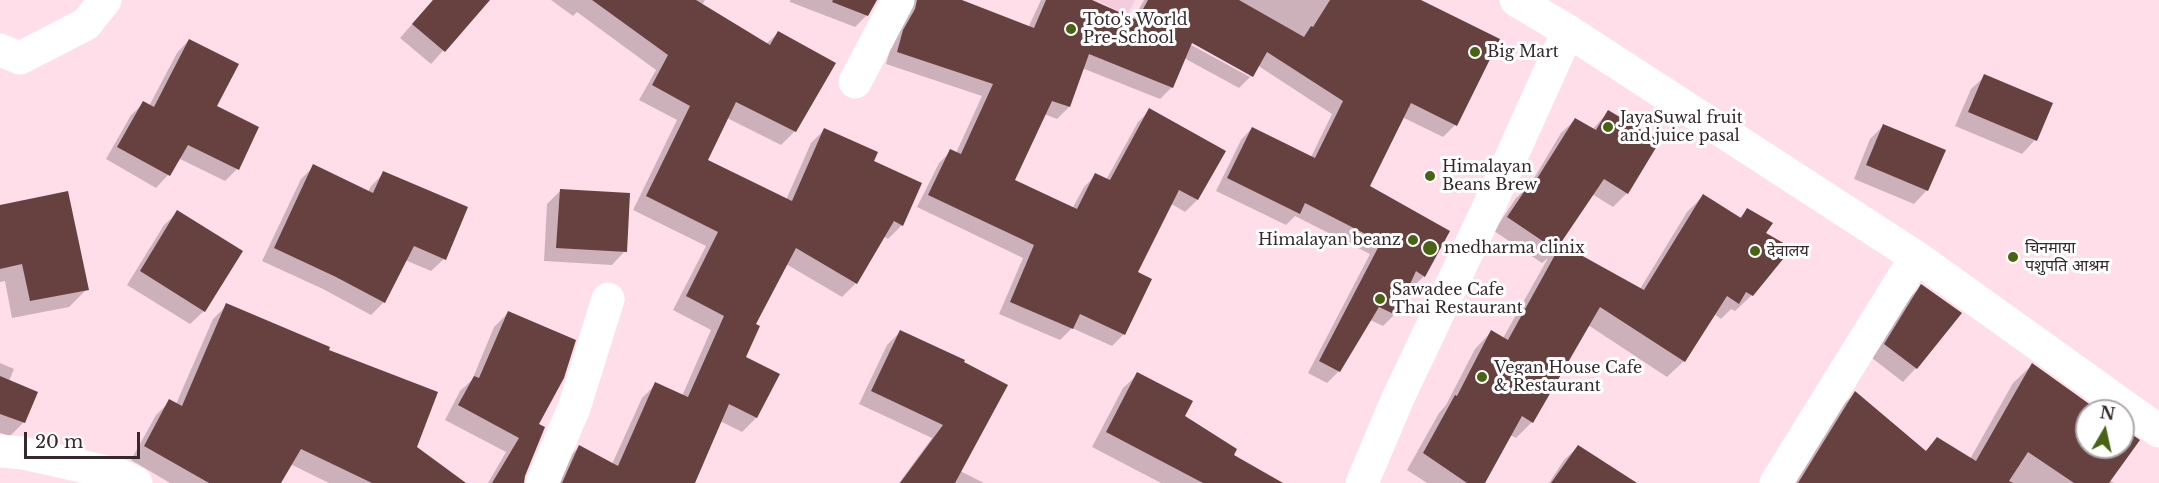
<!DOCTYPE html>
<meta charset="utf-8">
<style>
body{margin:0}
#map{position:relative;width:2159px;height:483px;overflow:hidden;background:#ffdeea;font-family:"Libre Baskerville",serif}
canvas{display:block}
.north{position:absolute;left:2075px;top:399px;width:60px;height:60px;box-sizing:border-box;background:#fff;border:2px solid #aea9ab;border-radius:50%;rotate:9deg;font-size:16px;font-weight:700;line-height:24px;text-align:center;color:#35292d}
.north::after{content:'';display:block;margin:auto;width:21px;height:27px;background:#486313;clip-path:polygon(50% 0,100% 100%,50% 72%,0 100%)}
.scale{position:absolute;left:24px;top:432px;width:116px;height:27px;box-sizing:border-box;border:3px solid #35292d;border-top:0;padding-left:8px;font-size:18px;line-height:21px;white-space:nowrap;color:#35292d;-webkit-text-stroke:4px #fff;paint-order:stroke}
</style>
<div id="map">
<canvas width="2159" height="483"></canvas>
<div class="north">N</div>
<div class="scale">20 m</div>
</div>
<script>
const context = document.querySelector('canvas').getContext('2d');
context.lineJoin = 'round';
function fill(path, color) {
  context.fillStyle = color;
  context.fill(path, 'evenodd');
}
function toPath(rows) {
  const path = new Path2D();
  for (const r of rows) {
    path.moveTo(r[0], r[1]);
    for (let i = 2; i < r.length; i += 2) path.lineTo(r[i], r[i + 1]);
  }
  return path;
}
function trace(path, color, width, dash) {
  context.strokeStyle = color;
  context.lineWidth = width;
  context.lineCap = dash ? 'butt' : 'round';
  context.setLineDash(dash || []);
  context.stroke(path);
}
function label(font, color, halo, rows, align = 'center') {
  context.font = font + ' "Libre Baskerville","Noto Sans Devanagari",serif';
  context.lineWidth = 6;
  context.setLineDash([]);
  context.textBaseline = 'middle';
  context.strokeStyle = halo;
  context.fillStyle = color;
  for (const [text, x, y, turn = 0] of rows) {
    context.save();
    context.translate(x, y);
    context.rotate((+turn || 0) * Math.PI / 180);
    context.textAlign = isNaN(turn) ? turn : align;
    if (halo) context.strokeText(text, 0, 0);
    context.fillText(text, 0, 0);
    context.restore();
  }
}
fill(toPath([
 [1052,0,1135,0,1127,16,1098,1,1077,39]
]), '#f4cddc');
fill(toPath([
 [433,0,489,0,431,64,400,38],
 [551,0,705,0,702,5,766,44,778,33,795,131,781,145,727,118,706,160,786,200,811,143,825,129,872,162,902,225,888,239,883,236,856,283,842,297,786,264,754,325,744,357,777,375,756,418,742,432,720,421,690,483,555,483,565,461,579,447,612,464,642,398,656,384,682,396,711,330,673,310,706,246,633,210,677,120,639,100,656,70,577,12,573,16],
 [790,0,875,0,867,15,855,27,790,2],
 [900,0,956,0,1028,28,1041,0,1089,0,1133,20,1144,0,1418,0,1455,125,1443,137,1402,117,1368,187,1424,276,1412,288,1408,285,1395,314,1383,326,1370,320,1339,371,1327,383,1308,373,1370,254,1295,216,1286,225,1216,191,1241,140,1252,128,1311,157,1332,114,1257,65,1251,76,1239,88,1184,58,1172,87,1160,99,1082,68,1069,107,1057,119,1044,114,1013,181,1072,209,1084,187,1096,175,1106,180,1138,122,1150,110,1197,200,1185,212,1170,203,1136,273,1150,280,1124,334,1112,346,1072,328,1060,340,999,314,1023,258,917,207,939,163,951,151,956,153,982,96,886,64,892,43],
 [1186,38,1250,74,1250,77,1184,41],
 [189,40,237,169,225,181,178,158,168,175,156,188,106,159,131,115,144,103,149,106,177,53],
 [1985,76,2051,104,2035,140,2022,154,1955,126,1971,89],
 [1608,112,1627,193,1613,207,1592,194,1553,253,1562,246,1640,289,1687,212,1703,196,1739,218,1748,210,1764,233,1752,295,1735,311,1731,309,1721,319,1714,314,1684,361,1667,377,1588,325,1532,422,1516,438,1510,435,1483,483,1427,483,1407,470,1439,413,1446,405,1475,349,1491,332,1503,338,1548,258,1542,263,1494,231,1516,198,1530,185,1561,133,1575,120,1592,130],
 [1883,126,1927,190,1914,204,1854,179,1870,139],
 [314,166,368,192,371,186,384,173,444,259,431,271,405,260,384,302,371,315,323,289,262,261,301,179],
 [561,190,625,251,612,265,544,261,547,204],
 [0,207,87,289,69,307,12,318,5,281,0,282],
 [178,212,204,311,190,324,127,285,164,225],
 [1922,286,1916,368,1903,382,1872,358,1908,299],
 [227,305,327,351,415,448,464,483,329,483,290,464,279,483,170,483,131,460,156,415,170,401,176,404,213,319],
 [508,313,537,425,522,483,488,483,506,452,445,420,460,391,472,380,494,327],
 [900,332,963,361,960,471,984,483,899,483,932,438,859,404,887,345],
 [0,363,14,369,9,381,24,422,10,436,0,433],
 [2032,365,2096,411,2087,411,2087,447,2123,447,2123,430,2138,441,2110,480,2114,483,1791,483,1837,411,1855,393,1925,452,1937,439,1970,459,2013,383],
 [1138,374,1183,417,1232,455,1280,483,1161,483,1092,447,1123,388],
 [1578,447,1627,483,1549,483,1564,460]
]), '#0003');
fill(toPath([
 [433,0,490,0,445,52,412,24],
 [592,0,696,0,770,45,778,31,836,63,796,132,736,102,708,160,792,201,824,128,878,152,874,161,922,183,903,226,894,221,857,284,796,248,756,324,760,326,746,357,780,374,757,418,729,404,695,483,562,483,579,445,618,466,655,382,688,397,724,316,686,296,718,232,646,196,690,106,652,85,668,55],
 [833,0,877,0,868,16,832,2],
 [917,0,962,0,1034,28,1046,0,1092,0,1137,20,1148,0,1239,0,1304,37,1311,26,1313,27,1330,0,1421,0,1500,39,1457,126,1411,103,1370,186,1450,231,1425,277,1416,271,1396,315,1379,307,1340,372,1319,361,1381,242,1305,203,1300,214,1227,178,1252,127,1315,158,1343,101,1267,52,1253,77,1192,43,1173,88,1089,54,1070,107,1052,101,1015,180,1077,209,1095,173,1110,180,1149,108,1226,151,1198,200,1179,190,1138,272,1152,279,1125,335,1080,314,1073,329,1010,302,1034,245,928,195,950,149,961,154,993,84,897,52,903,30,915,9],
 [189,39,239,64,217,106,259,127,239,170,188,145,170,176,117,147,143,101,154,107],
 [1984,74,2053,103,2037,141,1968,112],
 [1608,110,1660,141,1628,194,1604,179,1556,250,1507,217,1530,183,1533,185,1575,118,1596,130],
 [1883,124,1946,150,1928,191,1866,165],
 [313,164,373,193,383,171,468,207,446,260,414,246,385,303,336,277,274,248],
 [560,189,630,193,627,252,556,248],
 [68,191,89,290,30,301,22,264,0,269,0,205],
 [1703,194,1741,218,1747,208,1773,223,1766,233,1792,248,1753,296,1746,292,1739,304,1727,296,1685,362,1600,307,1533,423,1522,416,1485,483,1467,483,1423,453,1455,395,1457,396,1491,330,1508,340,1561,244,1644,290],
 [177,210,243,251,205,312,140,271],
 [1921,284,1962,313,1917,369,1884,344],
 [226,303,330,347,329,350,438,392,417,447,466,483,372,483,301,449,281,483,209,483,144,446,169,399,182,406],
 [508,311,576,340,564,378,539,424,545,427,525,476,524,483,492,483,519,438,458,405,474,376,479,378],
 [900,330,965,360,964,362,1008,385,955,483,900,483,943,425,871,391],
 [2032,363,2099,411,2087,411,2087,447,2123,447,2123,428,2140,440,2109,483,2074,483,2028,452,2009,481,2013,483,1798,483,1855,391,1926,451,1937,437,1976,461],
 [1137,372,1193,401,1185,416,1237,449,1234,455,1283,483,1203,483,1106,432],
 [0,376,38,392,25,423,0,414],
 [1578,445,1637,483,1551,483]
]), '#664140');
trace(toPath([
 [0,50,20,58,86,24,105,0],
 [855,82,898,0],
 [0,451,23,453,117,474,136,483],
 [542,483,574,408,608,299],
 [1362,483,1397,400,1490,204,1568,31],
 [1776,483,1916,257]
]), '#fff', 33);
trace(toPath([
 [1516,0,1568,31,1916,257,2159,431]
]), '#fff', 33);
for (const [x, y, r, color] of [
 [1071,29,6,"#486313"],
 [1475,52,6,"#486313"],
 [1608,127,6,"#486313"],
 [1430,176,6,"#486313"],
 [1413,240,6,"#486313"],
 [1430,248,8,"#486313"],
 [1755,251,6,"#486313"],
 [2013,257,6,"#486313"],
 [1380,299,6,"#486313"],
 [1482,377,6,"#486313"]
]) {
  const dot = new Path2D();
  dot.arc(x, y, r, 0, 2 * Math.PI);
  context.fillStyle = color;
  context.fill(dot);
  trace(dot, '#fff', 2);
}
label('16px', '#35292d', '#fff', [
 ["Toto's World",1083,20],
 ["Pre-School",1083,38],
 ["Big Mart",1487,52],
 ["JayaSuwal fruit",1620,118],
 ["and juice pasal",1620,136],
 ["Himalayan",1442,167],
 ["Beans Brew",1442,185],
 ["Himalayan beanz",1401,240,"right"],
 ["medharma clinix",1444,248],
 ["चिनमाया",2025,248],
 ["पशुपति आश्रम",2025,266],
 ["देवालय",1767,251],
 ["Sawadee Cafe",1392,290],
 ["Thai Restaurant",1392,308],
 ["Vegan House Cafe",1494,368],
 ["& Restaurant",1494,386]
], 'left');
</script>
